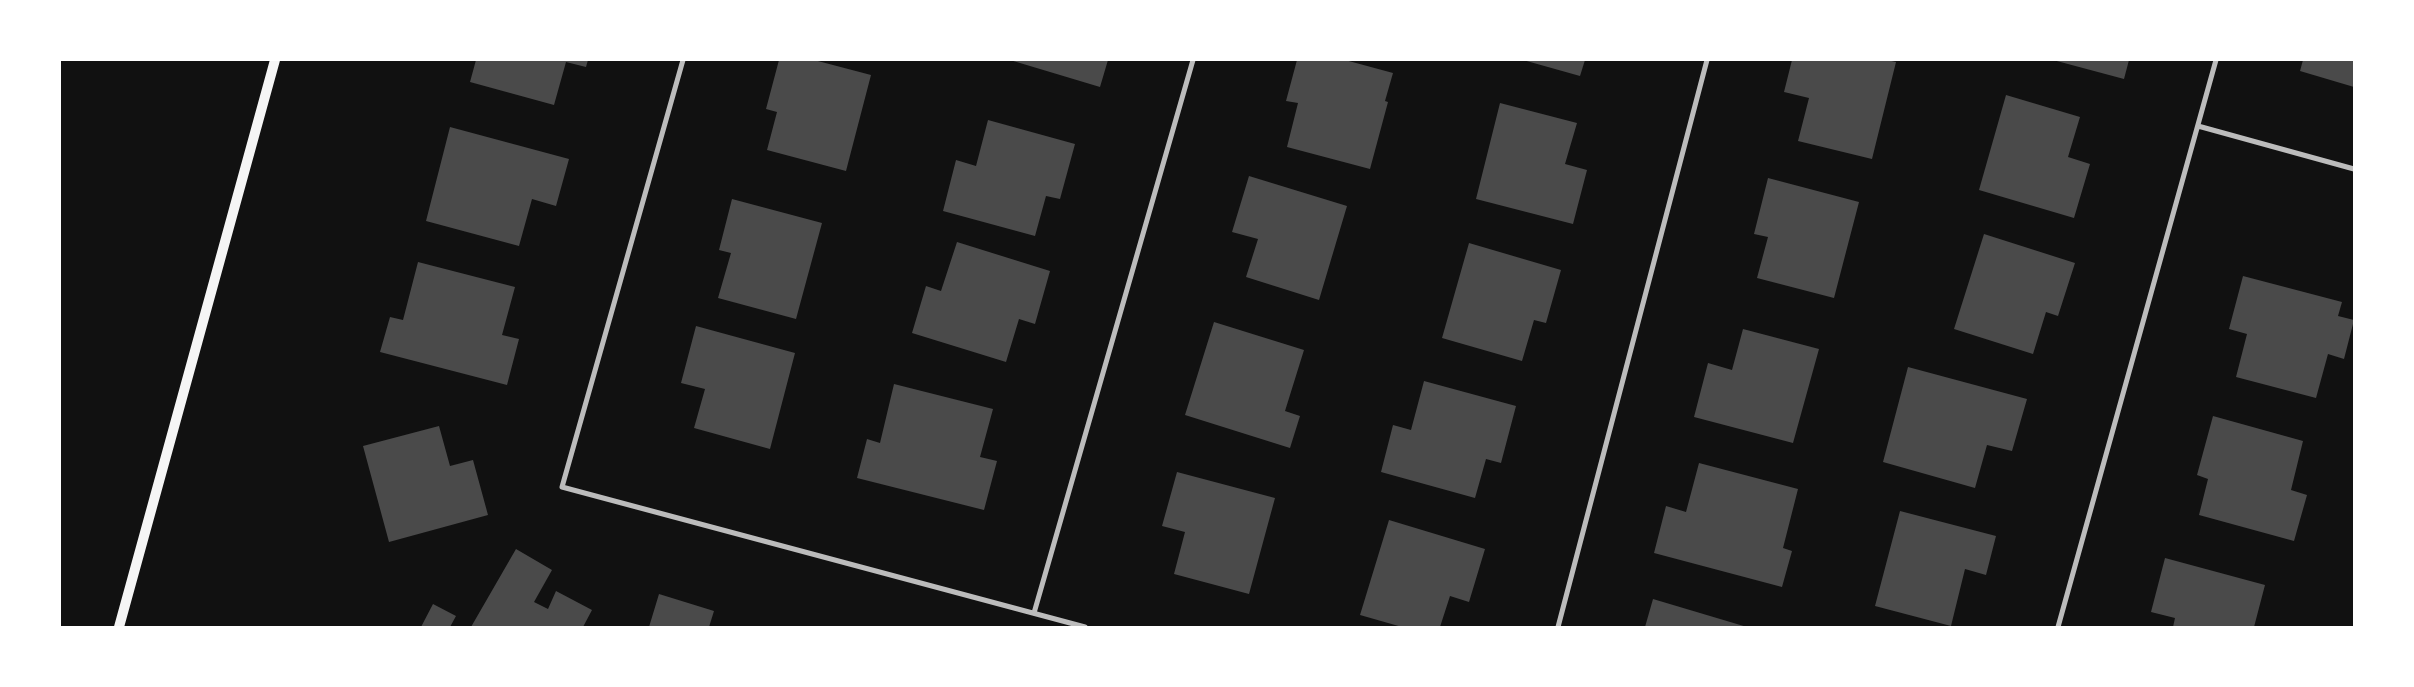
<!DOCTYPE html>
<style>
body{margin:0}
#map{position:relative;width:2414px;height:687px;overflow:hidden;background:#111;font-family:Raleway,sans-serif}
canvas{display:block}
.frame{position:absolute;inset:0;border:61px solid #fff;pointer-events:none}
</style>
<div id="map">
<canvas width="2414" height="687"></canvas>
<div class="frame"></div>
</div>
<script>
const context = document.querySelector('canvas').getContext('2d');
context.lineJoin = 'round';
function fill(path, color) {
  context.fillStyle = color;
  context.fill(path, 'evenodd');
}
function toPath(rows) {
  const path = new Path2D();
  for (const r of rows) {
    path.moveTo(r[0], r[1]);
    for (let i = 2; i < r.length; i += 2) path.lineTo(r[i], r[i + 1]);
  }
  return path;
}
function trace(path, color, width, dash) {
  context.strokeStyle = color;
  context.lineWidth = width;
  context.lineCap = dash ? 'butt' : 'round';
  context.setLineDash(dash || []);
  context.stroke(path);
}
fill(toPath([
 [476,60,588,60,586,67,566,62,554,105,470,82],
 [779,60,814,60,871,75,846,171,767,150,777,112,766,109],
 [1010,60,1108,60,1100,87],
 [1297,60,1345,60,1393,73,1385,101,1388,102,1370,169,1287,147,1298,103,1286,101],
 [1523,60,1585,60,1580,76],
 [1792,60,1887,60,1896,62,1872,159,1798,141,1809,98,1784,92],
 [2053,60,2129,60,2124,79],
 [2303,60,2354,60,2354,87,2300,71],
 [2006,95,2080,117,2068,157,2090,164,2074,218,1979,190],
 [1500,103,1577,123,1565,164,1587,170,1573,224,1476,199],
 [988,120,1075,144,1060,199,1046,196,1035,236,943,211,956,160,976,166],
 [450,127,569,159,556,206,532,199,519,246,426,221],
 [1249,176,1347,206,1319,300,1246,277,1258,239,1232,232],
 [1768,178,1859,202,1834,298,1757,278,1768,237,1754,234],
 [732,199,822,223,796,319,718,298,731,253,719,250],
 [1984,234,2075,263,2058,316,2046,312,2033,354,1954,329],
 [957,242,1050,271,1035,324,1019,319,1006,362,912,333,926,286,941,291],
 [1469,243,1561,270,1546,323,1534,320,1522,361,1442,338],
 [418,262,515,287,502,335,519,339,507,385,380,352,390,317,403,320],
 [2243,276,2342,302,2338,316,2354,320,2344,359,2328,354,2316,398,2236,377,2247,334,2229,329],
 [1214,322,1304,350,1285,411,1300,416,1290,448,1185,415],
 [696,326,795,353,770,449,694,428,705,389,681,383],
 [1743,329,1819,349,1793,443,1694,417,1708,363,1732,370],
 [1908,367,2027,399,2012,451,1987,445,1975,488,1883,462],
 [1424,381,1516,406,1501,463,1486,459,1475,498,1381,472,1393,425,1411,430],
 [894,384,993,409,980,457,997,461,984,510,857,478,867,439,880,443],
 [2213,416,2303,441,2291,490,2307,495,2294,541,2199,515,2208,479,2197,475],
 [439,426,450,466,473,460,488,515,389,542,363,446],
 [1699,463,1798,489,1783,548,1792,551,1782,587,1654,553,1666,506,1686,512],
 [1177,472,1275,498,1249,594,1174,574,1185,532,1162,526],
 [1900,511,1996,536,1986,575,1965,569,1951,626,1875,606],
 [1389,520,1485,549,1469,602,1450,596,1440,627,1402,627,1360,615],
 [516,549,552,570,534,602,548,609,556,591,592,610,583,627,471,627],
 [2165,558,2265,585,2254,627,2173,627,2175,618,2151,612],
 [659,594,714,611,709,627,649,627],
 [1653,599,1747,627,1645,627],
 [433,604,456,616,450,627,421,627]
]), '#4a4a4a');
trace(toPath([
 [683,60,562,487,1085,627],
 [2198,126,2354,169],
 [1034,613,1193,60],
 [1558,627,1707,60],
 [2058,627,2216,60]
]), '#bcbcbc', 5);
trace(toPath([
 [119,627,275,60]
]), '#f5f5f5', 10);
</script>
